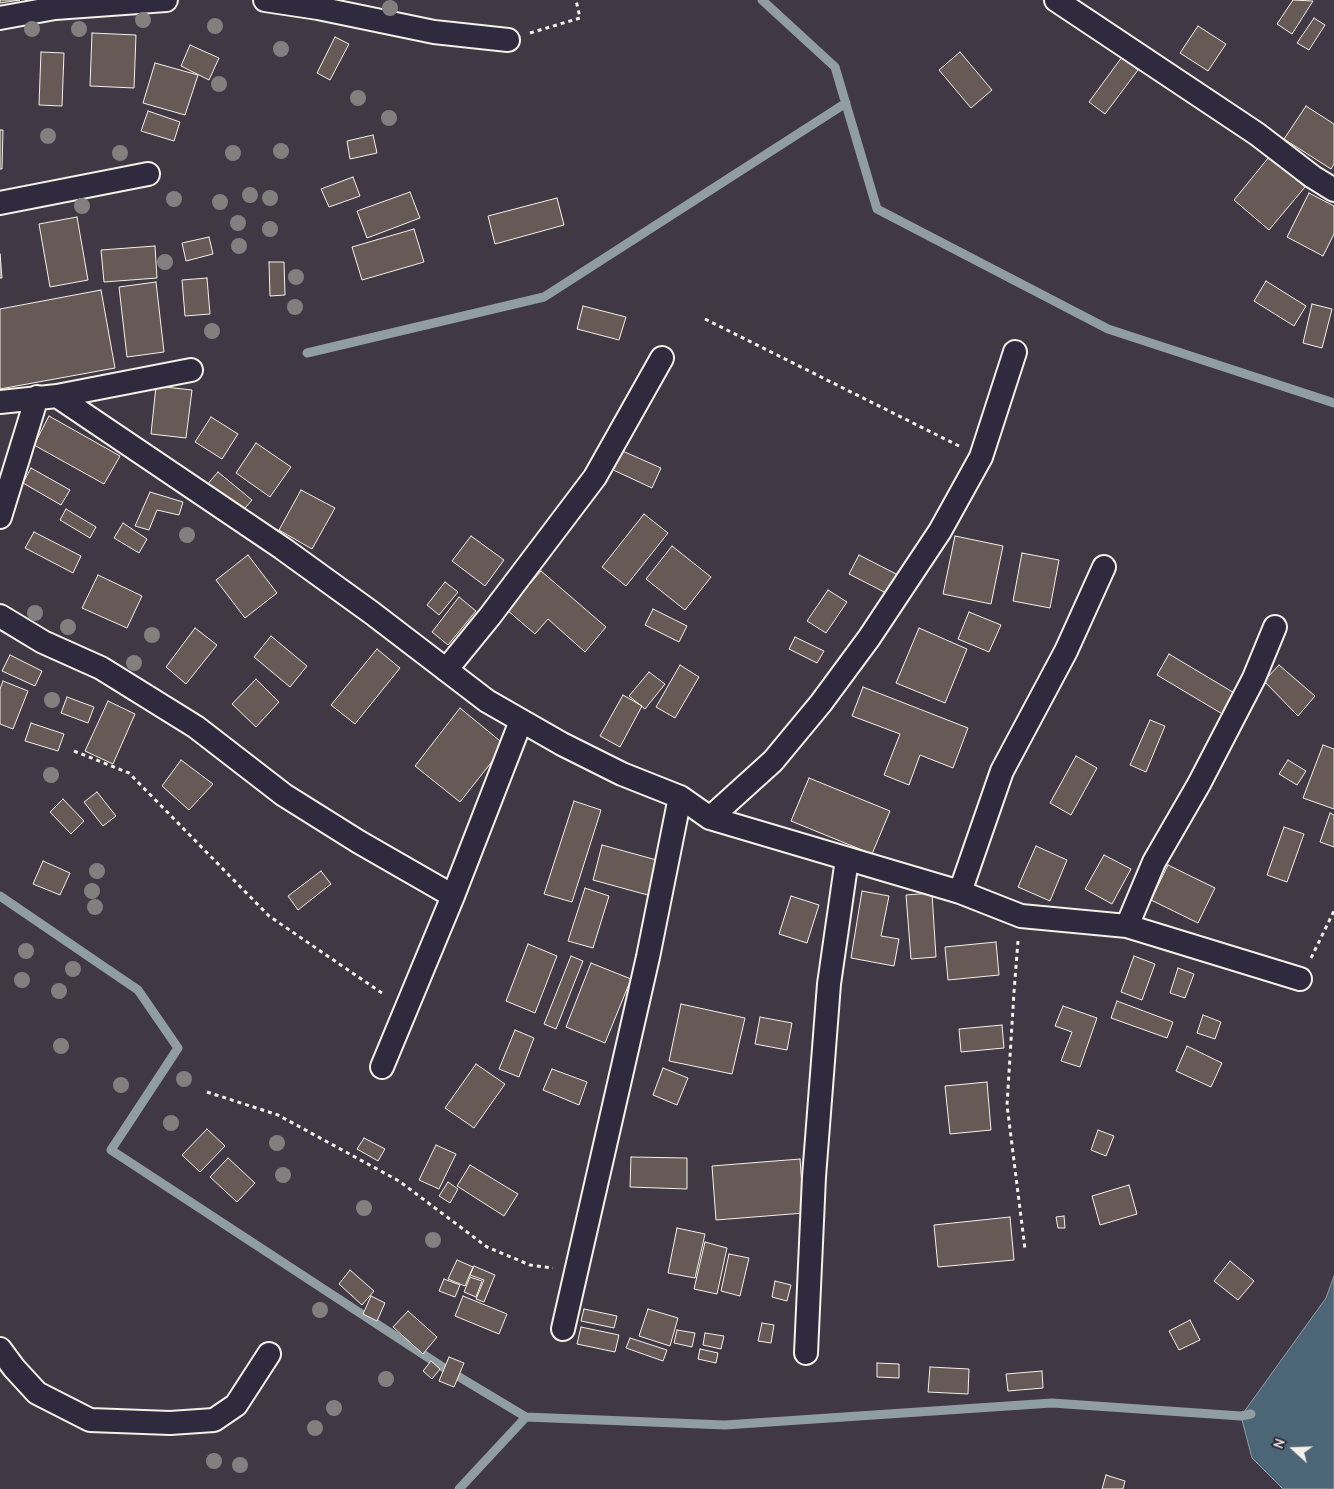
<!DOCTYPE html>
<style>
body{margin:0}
#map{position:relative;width:1334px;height:1489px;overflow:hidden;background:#403844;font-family:"Comic Neue",sans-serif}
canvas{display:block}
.north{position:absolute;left:1269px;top:1424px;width:50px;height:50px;-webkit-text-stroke:4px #2f2a3d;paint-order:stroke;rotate:290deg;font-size:14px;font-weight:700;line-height:20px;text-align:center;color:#f4f1e8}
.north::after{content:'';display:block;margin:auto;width:18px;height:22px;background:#f4f1e8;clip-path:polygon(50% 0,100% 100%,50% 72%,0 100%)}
</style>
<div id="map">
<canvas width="1334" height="1489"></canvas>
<div class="north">N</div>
</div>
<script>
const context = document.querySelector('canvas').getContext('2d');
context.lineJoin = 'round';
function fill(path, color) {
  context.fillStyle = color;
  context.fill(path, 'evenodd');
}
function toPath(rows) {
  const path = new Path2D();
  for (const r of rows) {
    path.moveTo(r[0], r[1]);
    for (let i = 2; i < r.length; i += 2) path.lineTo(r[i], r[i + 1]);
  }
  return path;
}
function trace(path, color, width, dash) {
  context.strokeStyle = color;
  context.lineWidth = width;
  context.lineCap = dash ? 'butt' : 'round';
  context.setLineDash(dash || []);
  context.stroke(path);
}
const water = toPath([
 [1334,1276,1334,1489,1283,1489,1252,1458,1241,1416,1326,1298,1334,1276]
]);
fill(water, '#4d6677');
trace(water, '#909ea4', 1);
trace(toPath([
 [762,0,835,67,877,209,1108,329,1334,403],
 [307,353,544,297,846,103],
 [0,896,138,990,178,1048,111,1150,441,1366,526,1417,725,1425,1052,1403,1241,1416,1251,1414],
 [459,1489,526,1417]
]), '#909ea4', 9);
const building = toPath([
 [0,0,20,0,0,3,0,0],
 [1293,0,1313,1,1292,34,1277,24,1293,0],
 [1314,18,1325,25,1309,50,1297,43,1314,18],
 [1198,26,1226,44,1208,71,1180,53,1198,26],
 [92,33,136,35,134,88,90,86,92,33],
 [335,37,349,44,330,80,317,73,335,37],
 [190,45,219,58,209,80,181,66,190,45],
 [41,52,64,53,62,106,39,105,41,52],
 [960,52,992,90,971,108,939,70,960,52],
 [1122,57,1138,70,1105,114,1089,102,1122,57],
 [155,63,198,75,185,115,143,103,155,63],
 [1306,106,1334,124,1334,164,1331,169,1284,139,1306,106],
 [148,111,180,122,174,141,141,131,148,111],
 [0,130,3,130,2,169,0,169,0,130],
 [373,135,377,153,350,159,347,141,373,135],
 [1269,157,1305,187,1269,230,1234,200,1269,157],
 [353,177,360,196,329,207,321,189,353,177],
 [410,192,420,218,367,238,357,211,410,192],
 [1309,193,1334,206,1334,234,1323,256,1287,237,1309,193],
 [557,198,564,225,495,244,488,216,557,198],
 [77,217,88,280,50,287,39,224,77,217],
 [414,229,424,262,362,280,352,247,414,229],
 [209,237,213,254,186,261,182,243,209,237],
 [155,246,157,278,104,282,101,250,155,246],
 [0,254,2,278,0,278,0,254],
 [269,262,284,262,285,295,270,296,269,262],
 [207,278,210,314,185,316,182,280,207,278],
 [1266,281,1306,306,1294,326,1254,301,1266,281],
 [156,282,164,352,127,357,119,287,156,282],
 [101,290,115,368,0,389,0,309,101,290],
 [1312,304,1332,309,1322,348,1303,343,1312,304],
 [583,306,626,317,619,340,577,329,583,306],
 [156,386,192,390,186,438,151,434,156,386],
 [49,416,120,456,104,484,34,445,49,416],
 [211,417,238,434,222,459,195,442,211,417],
 [256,443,291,467,270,497,236,473,256,443],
 [618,449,661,468,652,488,609,468,618,449],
 [31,468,70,490,61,505,23,483,31,468],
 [218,472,252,500,240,514,206,486,218,472],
 [301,490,335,508,312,549,279,530,301,490],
 [150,492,183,502,179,515,157,510,149,530,135,526,150,492],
 [66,509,96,527,90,538,60,520,66,509],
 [644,514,668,533,626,586,602,567,644,514],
 [123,523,147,539,139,553,114,538,123,523],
 [34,532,81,556,73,573,25,548,34,532],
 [471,536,504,560,485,586,452,561,471,536],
 [955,536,1003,546,991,604,943,594,955,536],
 [672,546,711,577,685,610,646,579,672,546],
 [1022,553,1059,560,1050,608,1013,601,1022,553],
 [248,555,277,593,245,618,216,580,248,555],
 [859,555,900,576,890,595,849,574,859,555],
 [541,571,606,627,585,652,548,619,535,634,507,610,541,571],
 [98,575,142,596,127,628,82,608,98,575],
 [445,582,458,592,439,615,427,605,445,582],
 [828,590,847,602,826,633,807,621,828,590],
 [459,597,476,611,448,645,432,632,459,597],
 [653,609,687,626,679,642,645,625,653,609],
 [969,612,1001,625,989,652,958,639,969,612],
 [195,628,217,645,186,684,166,667,195,628],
 [919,628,967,649,945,703,896,683,919,628],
 [271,636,307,666,290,687,254,657,271,636],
 [795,637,824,651,817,663,789,649,795,637],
 [377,649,400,668,355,724,331,705,377,649],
 [1169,654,1236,694,1224,715,1157,675,1169,654],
 [10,655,42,671,35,686,2,671,10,655],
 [680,665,699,677,675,718,656,707,680,665],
 [1279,665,1315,696,1298,716,1264,681,1279,665],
 [649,672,665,684,645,709,629,696,649,672],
 [256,679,279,702,256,727,232,704,256,679],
 [3,681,28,691,13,729,0,724,0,689,3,681],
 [863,687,968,728,953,768,920,755,909,785,884,775,900,734,852,716,863,687],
 [623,695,642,706,620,747,600,736,623,695],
 [67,697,94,707,88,723,61,713,67,697],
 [108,701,135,714,113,764,85,751,108,701],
 [460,708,505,745,460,802,415,766,460,708],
 [1150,720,1165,726,1146,772,1130,765,1150,720],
 [31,723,64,734,58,751,25,741,31,723],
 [1323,745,1334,749,1334,809,1303,798,1323,745],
 [1076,756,1097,768,1071,815,1050,803,1076,756],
 [181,760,213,784,189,810,162,786,181,760],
 [1288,760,1306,771,1297,785,1279,774,1288,760],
 [809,778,890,811,872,854,791,821,809,778],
 [97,792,116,816,103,826,84,802,97,792],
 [63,799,84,821,71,834,50,812,63,799],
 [574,801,601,810,572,902,544,894,574,801],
 [1330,813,1334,815,1334,847,1320,842,1330,813],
 [1284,827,1304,834,1287,882,1267,875,1284,827],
 [602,845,664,862,655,897,593,880,602,845],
 [1036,846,1067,860,1050,901,1018,887,1036,846],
 [1104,855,1131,869,1112,904,1085,889,1104,855],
 [43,861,70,873,60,895,33,884,43,861],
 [1168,865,1215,888,1198,923,1151,900,1168,865],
 [321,871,331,884,298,910,288,896,321,871],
 [585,888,609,896,593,948,568,941,585,888],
 [862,891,889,896,881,936,899,939,894,966,851,958,862,891],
 [932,893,936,957,911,959,906,895,932,893],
 [791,896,819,905,807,943,779,934,791,896],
 [996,942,999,975,948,980,945,947,996,942],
 [528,944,557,956,535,1013,506,1001,528,944],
 [571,956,583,961,556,1029,544,1024,571,956],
 [1134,956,1155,964,1142,1000,1121,992,1134,956],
 [591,963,631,979,605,1043,566,1027,591,963],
 [1178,968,1194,974,1185,998,1170,993,1178,968],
 [1117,1001,1173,1022,1167,1038,1111,1018,1117,1001],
 [681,1004,745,1018,732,1074,669,1061,681,1004],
 [1063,1006,1097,1018,1080,1067,1061,1061,1072,1032,1055,1026,1063,1006],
 [1203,1015,1221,1022,1215,1039,1197,1033,1203,1015],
 [760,1017,792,1023,787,1050,755,1044,760,1017],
 [1002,1025,1004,1048,961,1052,959,1029,1002,1025],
 [515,1030,534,1038,519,1077,499,1069,515,1030],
 [1187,1046,1222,1063,1211,1087,1176,1071,1187,1046],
 [476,1064,505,1084,474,1128,445,1108,476,1064],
 [663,1068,688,1078,677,1105,653,1095,663,1068],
 [552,1069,587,1082,579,1105,543,1090,552,1069],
 [987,1082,991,1130,950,1134,945,1086,987,1082],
 [207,1129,225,1146,200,1172,182,1155,207,1129],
 [1098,1130,1114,1136,1106,1156,1091,1150,1098,1130],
 [364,1138,385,1149,378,1161,357,1149,364,1138],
 [436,1145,456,1154,439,1189,419,1180,436,1145],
 [631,1157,687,1158,687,1189,630,1187,631,1157],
 [228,1158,255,1183,237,1202,210,1177,228,1158],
 [800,1159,804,1213,716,1220,712,1166,800,1159],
 [470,1165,518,1194,504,1216,457,1186,470,1165],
 [448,1182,458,1189,450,1203,439,1196,448,1182],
 [1129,1185,1137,1214,1100,1225,1092,1196,1129,1185],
 [1064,1216,1065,1228,1058,1228,1056,1217,1064,1216],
 [1010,1217,1014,1260,938,1267,934,1225,1010,1217],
 [677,1228,705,1234,695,1278,668,1273,677,1228],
 [705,1242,727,1248,717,1294,694,1289,705,1242],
 [729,1254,749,1258,740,1296,721,1291,729,1254],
 [457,1260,473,1267,465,1286,448,1279,457,1260],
 [1230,1261,1254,1281,1238,1300,1214,1281,1230,1261],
 [474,1266,495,1275,484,1302,476,1299,484,1280,470,1275,474,1266],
 [350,1270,374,1291,362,1305,339,1284,350,1270],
 [470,1277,482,1281,476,1297,464,1292,470,1277],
 [444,1279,460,1285,455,1297,439,1291,444,1279],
 [775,1281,791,1285,787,1301,772,1297,775,1281],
 [371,1296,385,1303,377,1321,363,1314,371,1296],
 [463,1296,507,1314,499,1334,455,1316,463,1296],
 [584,1309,617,1316,614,1328,581,1321,584,1309],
 [648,1309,678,1318,670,1346,639,1336,648,1309],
 [408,1311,437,1337,423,1354,393,1327,408,1311],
 [1190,1320,1200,1340,1179,1350,1169,1331,1190,1320],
 [762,1323,774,1325,771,1343,758,1341,762,1323],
 [581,1327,619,1335,615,1352,577,1344,581,1327],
 [677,1330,695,1333,692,1347,674,1343,677,1330],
 [705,1333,724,1336,721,1349,703,1345,705,1333],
 [630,1338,667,1350,663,1361,626,1348,630,1338],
 [700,1349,718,1353,716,1363,698,1359,700,1349],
 [449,1357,464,1363,454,1387,439,1381,449,1357],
 [431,1361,440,1369,432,1379,423,1371,431,1361],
 [877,1363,899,1364,899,1378,877,1377,877,1363],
 [930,1367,969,1369,968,1394,928,1392,930,1367],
 [1042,1371,1043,1388,1008,1391,1006,1374,1042,1371],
 [1106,1475,1125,1481,1123,1489,1102,1489,1106,1475]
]);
fill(building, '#675a56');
trace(building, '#f4f1e8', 1);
const street = toPath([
 [265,0,318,8,434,32,508,40],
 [1056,0,1257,134,1313,177,1334,190],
 [0,18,55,8,166,0],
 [0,203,148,174],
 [57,396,191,370],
 [0,402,57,396,282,548,372,613,487,701,562,744,622,774,680,797,710,818,960,892,1021,916,1127,926,1300,979],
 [0,517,37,397],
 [0,616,43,642,101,668,196,727,284,795,359,842,453,896],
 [446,670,490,616,595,477,662,358],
 [710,818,773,761,821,703,869,638,940,531,981,457,1015,352],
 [960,892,1002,771,1066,651,1104,567],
 [1127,926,1154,862,1199,784,1254,678,1275,627],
 [382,1067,453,896,521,721],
 [563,1329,648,957,680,797],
 [0,1349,14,1368,37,1393,90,1420,170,1423,214,1420,236,1405,269,1354],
 [806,1353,814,1177,829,984,847,859]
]);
trace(street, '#f4f1e8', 26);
trace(toPath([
 [530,33,580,18,576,0],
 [705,319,959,446],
 [74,751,129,773,269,916,385,995],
 [1018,941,1014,992,1007,1105,1025,1249],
 [1311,958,1334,911],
 [207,1092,278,1115,399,1181,487,1247,530,1265,553,1268]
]), '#f4f1e8', 3, [4, 4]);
trace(street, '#2f2a3d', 22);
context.fillStyle = '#82807f';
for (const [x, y] of [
 [390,8],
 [143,20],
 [215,26],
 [32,29],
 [79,29],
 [281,49],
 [219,84],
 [358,98],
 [389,118],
 [48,136],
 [281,151],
 [120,153],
 [233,153],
 [250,195],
 [270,198],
 [174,199],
 [220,202],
 [82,206],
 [238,223],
 [270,229],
 [239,246],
 [165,262],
 [296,277],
 [295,307],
 [212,331],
 [187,535],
 [35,613],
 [68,627],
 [152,635],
 [134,663],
 [52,700],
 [51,775],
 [97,871],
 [92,891],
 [95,907],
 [26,951],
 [73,969],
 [22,980],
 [59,991],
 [61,1046],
 [184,1079],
 [121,1085],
 [171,1123],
 [277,1143],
 [283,1175],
 [364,1208],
 [433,1240],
 [320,1310],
 [386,1379],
 [334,1408],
 [315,1428],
 [214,1461],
 [240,1465]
]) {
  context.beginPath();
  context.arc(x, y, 8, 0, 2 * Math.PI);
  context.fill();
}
</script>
